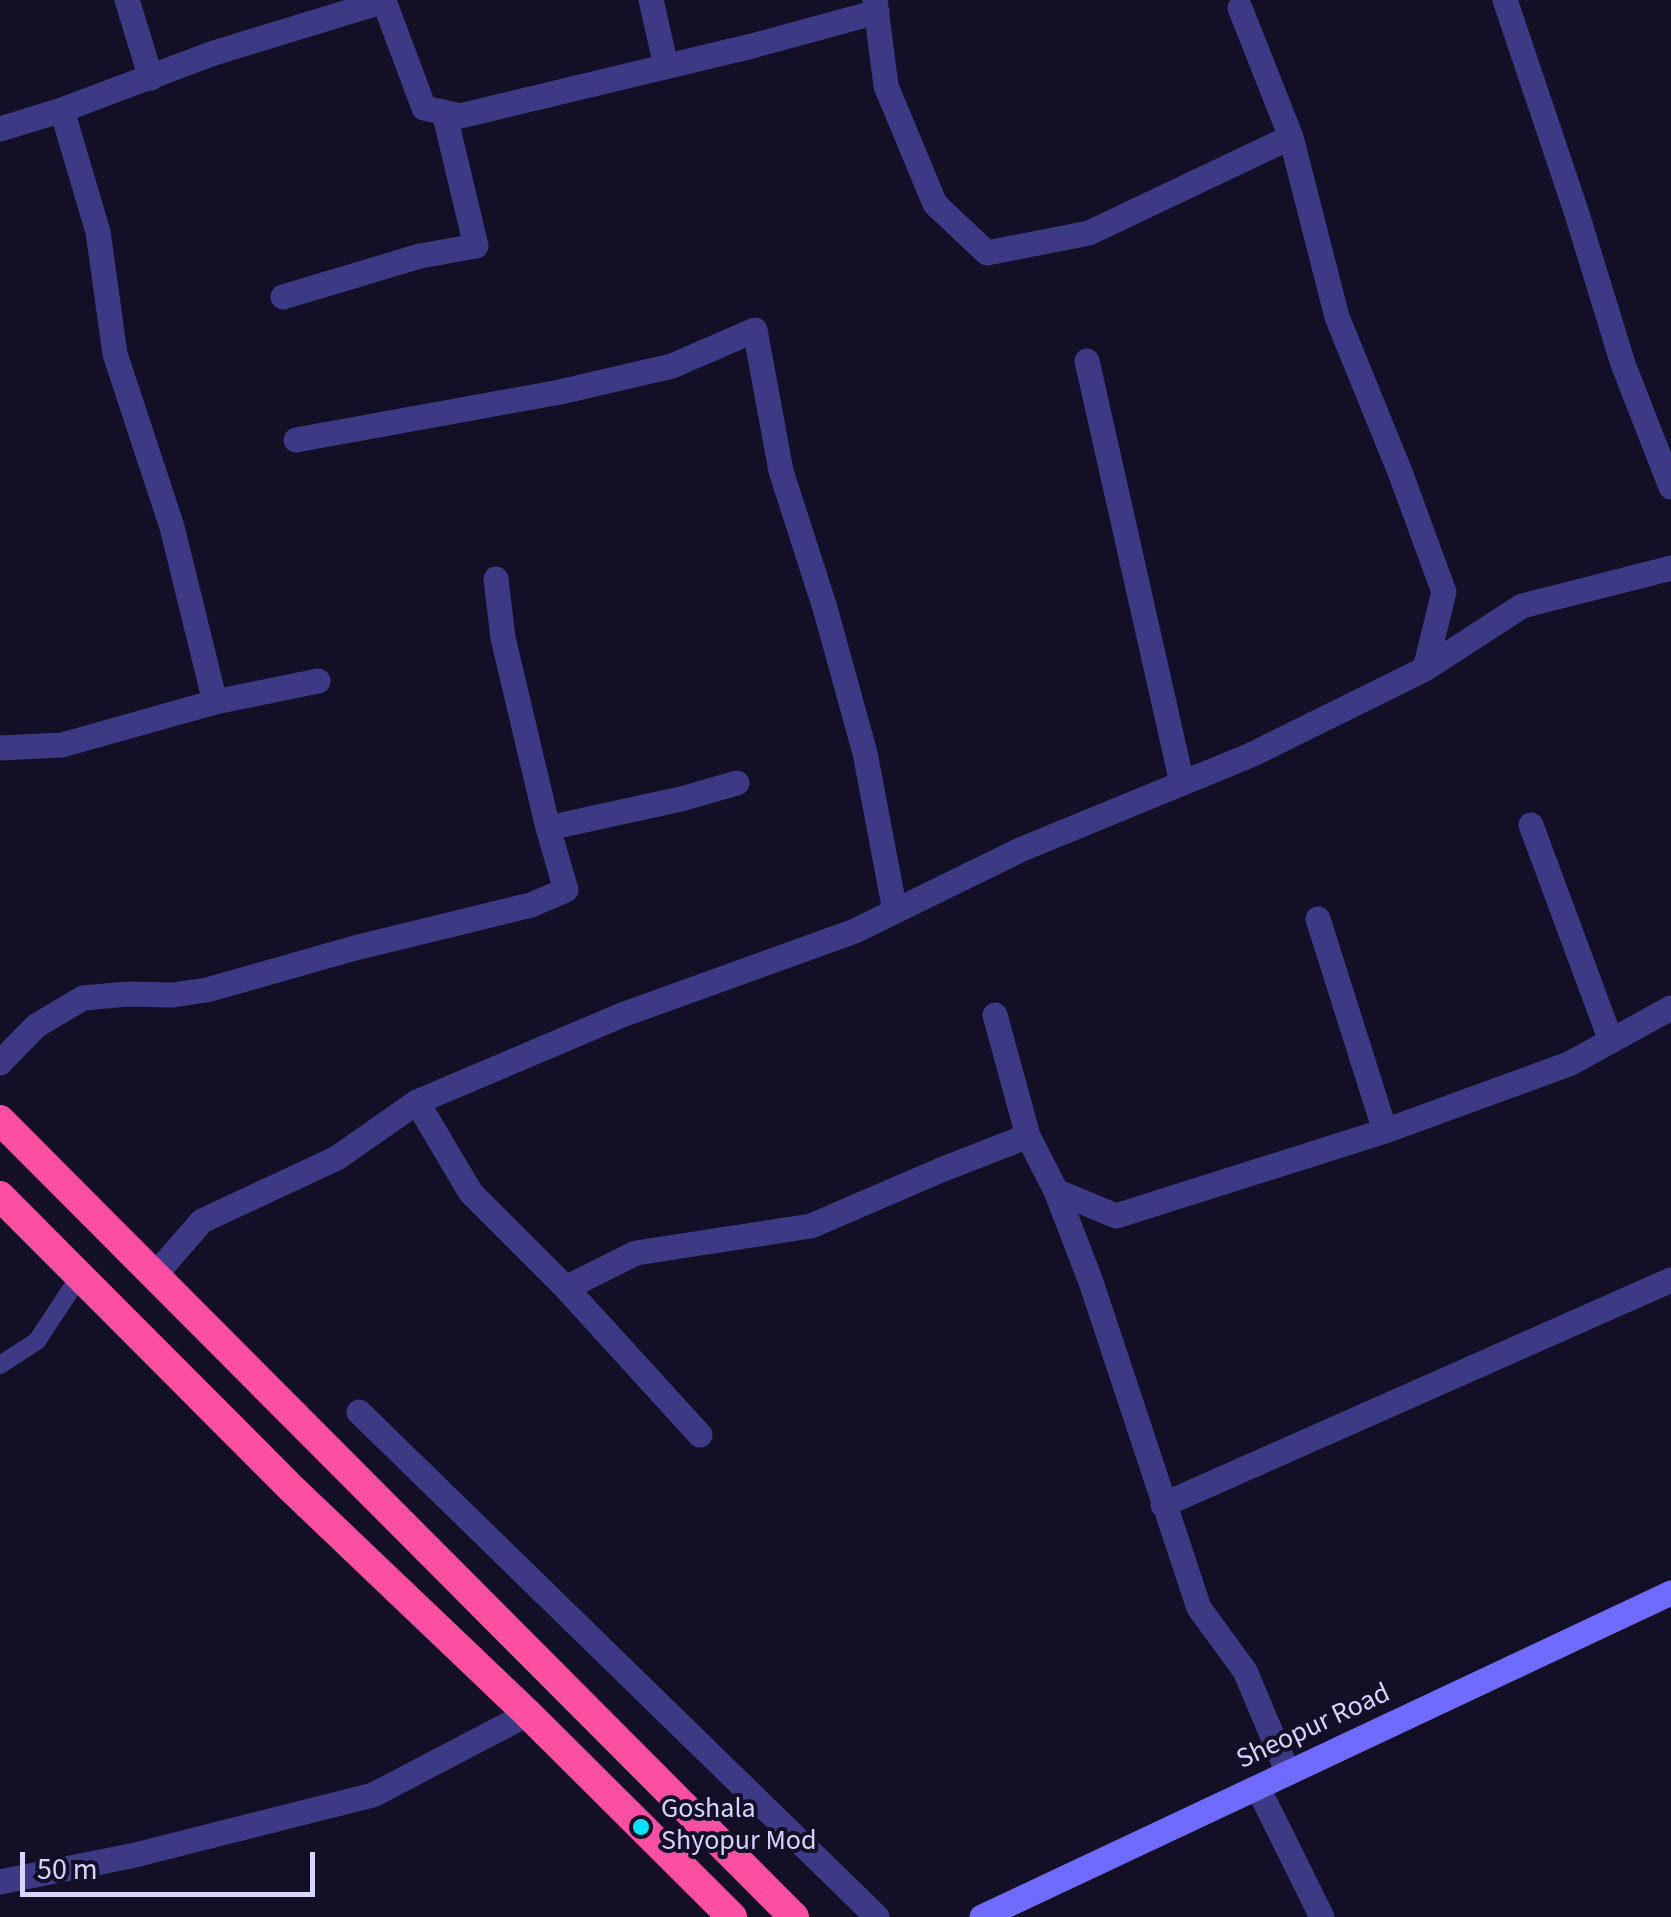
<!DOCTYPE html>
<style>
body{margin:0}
#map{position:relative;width:1671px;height:1917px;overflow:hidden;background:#130f26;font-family:"Source Sans 3",sans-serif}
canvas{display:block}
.scale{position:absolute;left:20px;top:1852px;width:295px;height:45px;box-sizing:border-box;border:5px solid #d9d4ff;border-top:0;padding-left:12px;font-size:30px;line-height:35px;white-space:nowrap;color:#d9d4ff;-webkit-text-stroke:8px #130f26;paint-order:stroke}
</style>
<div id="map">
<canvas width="1671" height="1917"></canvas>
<div class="scale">50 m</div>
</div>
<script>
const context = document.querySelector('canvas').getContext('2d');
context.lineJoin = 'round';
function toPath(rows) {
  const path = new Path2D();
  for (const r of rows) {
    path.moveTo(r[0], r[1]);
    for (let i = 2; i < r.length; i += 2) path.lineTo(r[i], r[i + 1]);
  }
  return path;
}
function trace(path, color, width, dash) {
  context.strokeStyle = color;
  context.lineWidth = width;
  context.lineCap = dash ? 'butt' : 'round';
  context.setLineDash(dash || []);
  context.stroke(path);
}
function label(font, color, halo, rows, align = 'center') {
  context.font = font + ' "Source Sans 3",sans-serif';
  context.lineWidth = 8;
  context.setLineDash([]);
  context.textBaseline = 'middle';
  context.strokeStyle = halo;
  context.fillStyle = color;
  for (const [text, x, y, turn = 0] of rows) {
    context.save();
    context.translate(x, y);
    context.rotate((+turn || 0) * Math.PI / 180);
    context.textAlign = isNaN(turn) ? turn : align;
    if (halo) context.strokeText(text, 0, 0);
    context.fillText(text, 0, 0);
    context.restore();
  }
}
trace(toPath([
 [0,1365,37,1341,81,1274]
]), '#3d3a85', 18);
trace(toPath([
 [127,0,151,78],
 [651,0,666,66],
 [875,0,886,86,935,204,987,253,1089,233,1291,137],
 [1505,0,1577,214,1623,364,1671,487],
 [1240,8,1291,137,1337,317,1400,472,1444,592,1425,669],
 [62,110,214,53,384,1,424,108,460,116,752,46,877,12],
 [0,129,62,110,98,232,115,354,172,527,215,702,62,745,0,748],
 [283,297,420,256,476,246,444,112],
 [1087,361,1182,783],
 [296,440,560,392,672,366,755,330,781,471,825,608,865,753,895,911],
 [496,579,503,638,548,828],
 [215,702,318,681],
 [1531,825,1611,1041],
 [1318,919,1385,1131],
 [995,1015,1028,1136],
 [0,1063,36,1026,83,998,128,994,172,995,207,990,355,948,531,905,566,890,548,828,681,799,737,783],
 [417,1102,471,1193,566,1288,636,1253,811,1226,941,1170,1028,1136,1056,1191,1091,1282,1199,1608,1245,1671,1288,1773],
 [1056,1191,1116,1216,1385,1131,1569,1064,1671,1008],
 [155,1275,202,1221,337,1158,417,1102,622,1015,855,931,1020,850,1251,755,1425,669,1522,606,1671,568],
 [566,1288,700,1435],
 [359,1412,877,1917],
 [1163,1505,1671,1280],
 [1258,1788,1322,1917],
 [0,1882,131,1856,373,1795,528,1714]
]), '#3d3a85', 25);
trace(toPath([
 [982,1917,1671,1593]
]), '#6f6bff', 25);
trace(toPath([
 [0,1120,794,1917],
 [0,1196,291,1488,528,1714,732,1917]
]), '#ff4fa3', 30);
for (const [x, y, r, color] of [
 [641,1827,10,"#00e5ff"]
]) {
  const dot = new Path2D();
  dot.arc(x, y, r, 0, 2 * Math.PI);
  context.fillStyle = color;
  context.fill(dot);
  trace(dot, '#130f26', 4);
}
label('28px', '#d9d4ff', '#130f26', [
 ["Sheopur Road",1314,1728,-25]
]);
label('28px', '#d9d4ff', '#130f26', [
 ["Goshala",661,1811],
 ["Shyopur Mod",661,1843]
], 'left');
</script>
